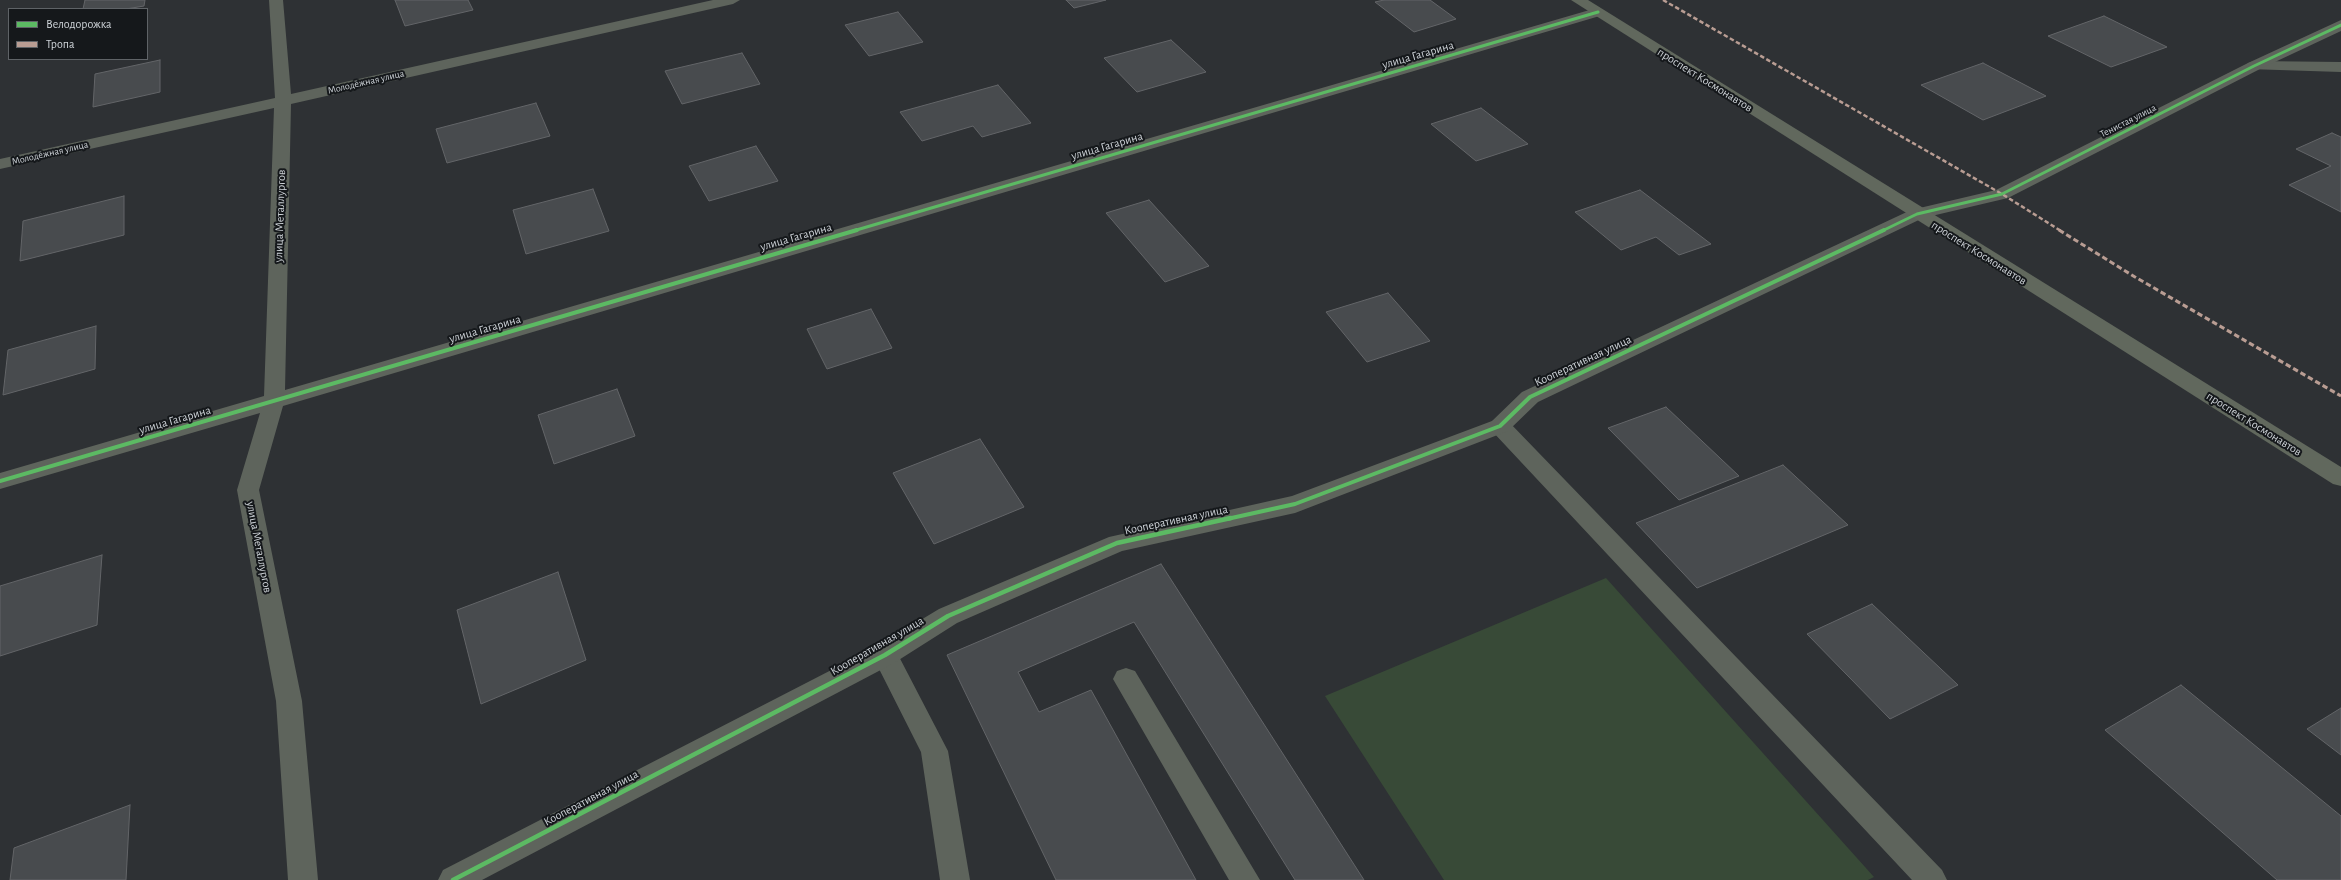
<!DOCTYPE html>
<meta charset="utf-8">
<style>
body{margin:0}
#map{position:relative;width:2341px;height:880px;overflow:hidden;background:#2e3134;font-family:"Alegreya Sans",sans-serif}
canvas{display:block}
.legend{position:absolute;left:8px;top:8px;width:140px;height:52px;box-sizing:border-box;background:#15181b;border:1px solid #5f6367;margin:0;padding:5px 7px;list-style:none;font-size:12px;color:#ced3d8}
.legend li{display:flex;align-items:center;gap:8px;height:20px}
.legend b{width:20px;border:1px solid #5f6367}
</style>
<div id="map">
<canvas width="2341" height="880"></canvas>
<ul class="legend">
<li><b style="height:5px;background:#5cba63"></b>Велодорожка</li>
<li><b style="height:5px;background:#b99d93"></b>Тропа</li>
</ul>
</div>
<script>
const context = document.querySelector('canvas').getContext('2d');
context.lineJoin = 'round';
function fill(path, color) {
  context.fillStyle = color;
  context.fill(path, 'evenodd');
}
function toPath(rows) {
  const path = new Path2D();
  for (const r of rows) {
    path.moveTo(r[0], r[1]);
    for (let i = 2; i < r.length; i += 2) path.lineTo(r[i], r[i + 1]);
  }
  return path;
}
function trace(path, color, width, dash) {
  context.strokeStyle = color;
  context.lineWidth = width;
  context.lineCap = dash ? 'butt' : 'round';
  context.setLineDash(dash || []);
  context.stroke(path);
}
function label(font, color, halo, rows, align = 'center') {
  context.font = font + ' "Alegreya Sans",sans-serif';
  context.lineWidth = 4;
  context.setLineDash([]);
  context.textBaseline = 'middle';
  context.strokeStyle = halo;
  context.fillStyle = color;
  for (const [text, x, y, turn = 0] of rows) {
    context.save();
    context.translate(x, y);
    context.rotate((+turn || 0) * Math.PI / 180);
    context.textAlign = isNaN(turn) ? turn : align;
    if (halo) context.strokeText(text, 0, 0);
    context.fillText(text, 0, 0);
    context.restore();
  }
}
fill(toPath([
 [1606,578,1874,877,1868,880,1444,880,1325,696]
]), '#384a37');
const building = toPath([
 [85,0,145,0,144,6,126,9,83,9,85,0],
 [395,0,468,0,473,10,405,26,395,0],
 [1066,0,1106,0,1074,8,1066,0],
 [1384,0,1430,0,1456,19,1414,32,1375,2,1384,0],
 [898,12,923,42,869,56,845,25,898,12],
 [2104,16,2167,47,2111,67,2048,36,2104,16],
 [1171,40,1206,72,1137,92,1104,58,1171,40],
 [742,53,760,84,682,104,665,71,742,53],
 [160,60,160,92,93,107,95,74,160,60],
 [1983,63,2046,96,1983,120,1921,85,1983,63],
 [998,85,1031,123,982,137,973,126,922,141,900,112,998,85],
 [536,103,550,136,447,163,436,129,536,103],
 [1481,108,1528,144,1476,161,1431,124,1481,108],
 [2332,133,2341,137,2341,212,2289,185,2331,166,2296,149,2332,133],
 [756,146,778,181,709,201,689,166,756,146],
 [593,189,609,231,526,254,513,210,593,189],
 [1640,190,1711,244,1679,255,1656,237,1621,250,1575,212,1640,190],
 [124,196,124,235,20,261,23,221,124,196],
 [1149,200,1209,266,1165,282,1106,213,1149,200],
 [1388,293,1430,341,1367,362,1326,312,1388,293],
 [871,309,892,348,827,369,807,329,871,309],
 [96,326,95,369,3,395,8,350,96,326],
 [617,389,635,436,554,464,538,415,617,389],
 [1666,407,1739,476,1679,500,1608,428,1666,407],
 [980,439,1024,507,934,544,893,473,980,439],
 [1783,465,1848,525,1697,588,1636,523,1783,465],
 [102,555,97,625,0,656,0,586,102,555],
 [1161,564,1364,880,1295,880,1134,622,1018,672,1039,712,1091,690,1196,880,1056,880,947,655,1161,564],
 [558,572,586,660,481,704,457,610,558,572],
 [1872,604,1958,685,1890,719,1807,634,1872,604],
 [2181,685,2341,816,2341,880,2277,880,2105,730,2181,685],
 [2341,708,2341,755,2307,729,2341,708],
 [130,805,126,880,10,880,14,848,130,805]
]);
fill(building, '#484b4e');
trace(building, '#636568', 1);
fill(toPath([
 [2254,61,2341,62,2341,72,2248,69,2246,66,2248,63,2254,61],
 [1500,418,1508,421,1942,870,1947,880,1912,880,1492,431,1489,426,1492,421,1500,418],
 [885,644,894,647,948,751,970,880,940,880,921,752,872,655,876,647,885,644],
 [1126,668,1135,671,1260,880,1229,880,1113,679,1117,671,1126,668]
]), '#5e645c');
fill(toPath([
 [269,0,283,0,291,94,713,0,740,0,733,4,291,104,285,390,1593,9,1598,7,1606,12,1603,15,283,406,259,490,302,701,318,880,288,880,276,701,237,490,260,413,0,489,0,473,264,396,274,108,0,169,0,159,275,98,269,0],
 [2341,20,2341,31,2260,69,2008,198,1923,218,1538,402,1508,431,1295,513,1122,551,957,623,894,663,482,880,438,880,443,870,876,647,939,609,1109,537,1292,496,1492,421,1522,392,1911,210,1996,190,2248,63,2341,20]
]), '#5e645c');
fill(toPath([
 [1571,0,1588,0,2341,467,2341,486,2333,484,1571,0]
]), '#61685d');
trace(toPath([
 [1663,0,2002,194,2061,231]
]), '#b99d93', 2.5, [4.5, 2.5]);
trace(toPath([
 [2059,230,2135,277,2341,396]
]), '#b99d93', 3, [5.5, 3]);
trace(toPath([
 [853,231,1598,12],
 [1882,231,1917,214,2002,194,2254,66,2341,25]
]), '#5cba63', 3);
trace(toPath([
 [0,481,857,230],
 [1227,519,1295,504,1500,426,1530,397,1884,230]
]), '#5cba63', 4);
trace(toPath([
 [453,880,885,655,948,616,1117,543,1231,518]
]), '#5cba63', 4.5);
label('10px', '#ced3d8', '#15181b', [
 ["Молодёжная улица",366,82,-13],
 ["Тенистая улица",2128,121,-27],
 ["Молодёжная улица",50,153,-13]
]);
label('12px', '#ced3d8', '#15181b', [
 ["улица Гагарина",1418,55,-16],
 ["проспект Космонавтов",1705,80,32],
 ["улица Гагарина",1107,146,-16],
 ["улица Металлургов",280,216,-88],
 ["улица Гагарина",796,237,-16],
 ["проспект Космонавтов",1979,253,32],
 ["улица Гагарина",485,329,-16],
 ["Кооперативная улица",1583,361,-25],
 ["улица Гагарина",175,420,-16],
 ["проспект Космонавтов",2254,424,32],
 ["Кооперативная улица",1176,520,-12],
 ["улица Металлургов",259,547,79],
 ["Кооперативная улица",877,646,-30],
 ["Кооперативная улица",591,798,-28]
]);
</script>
